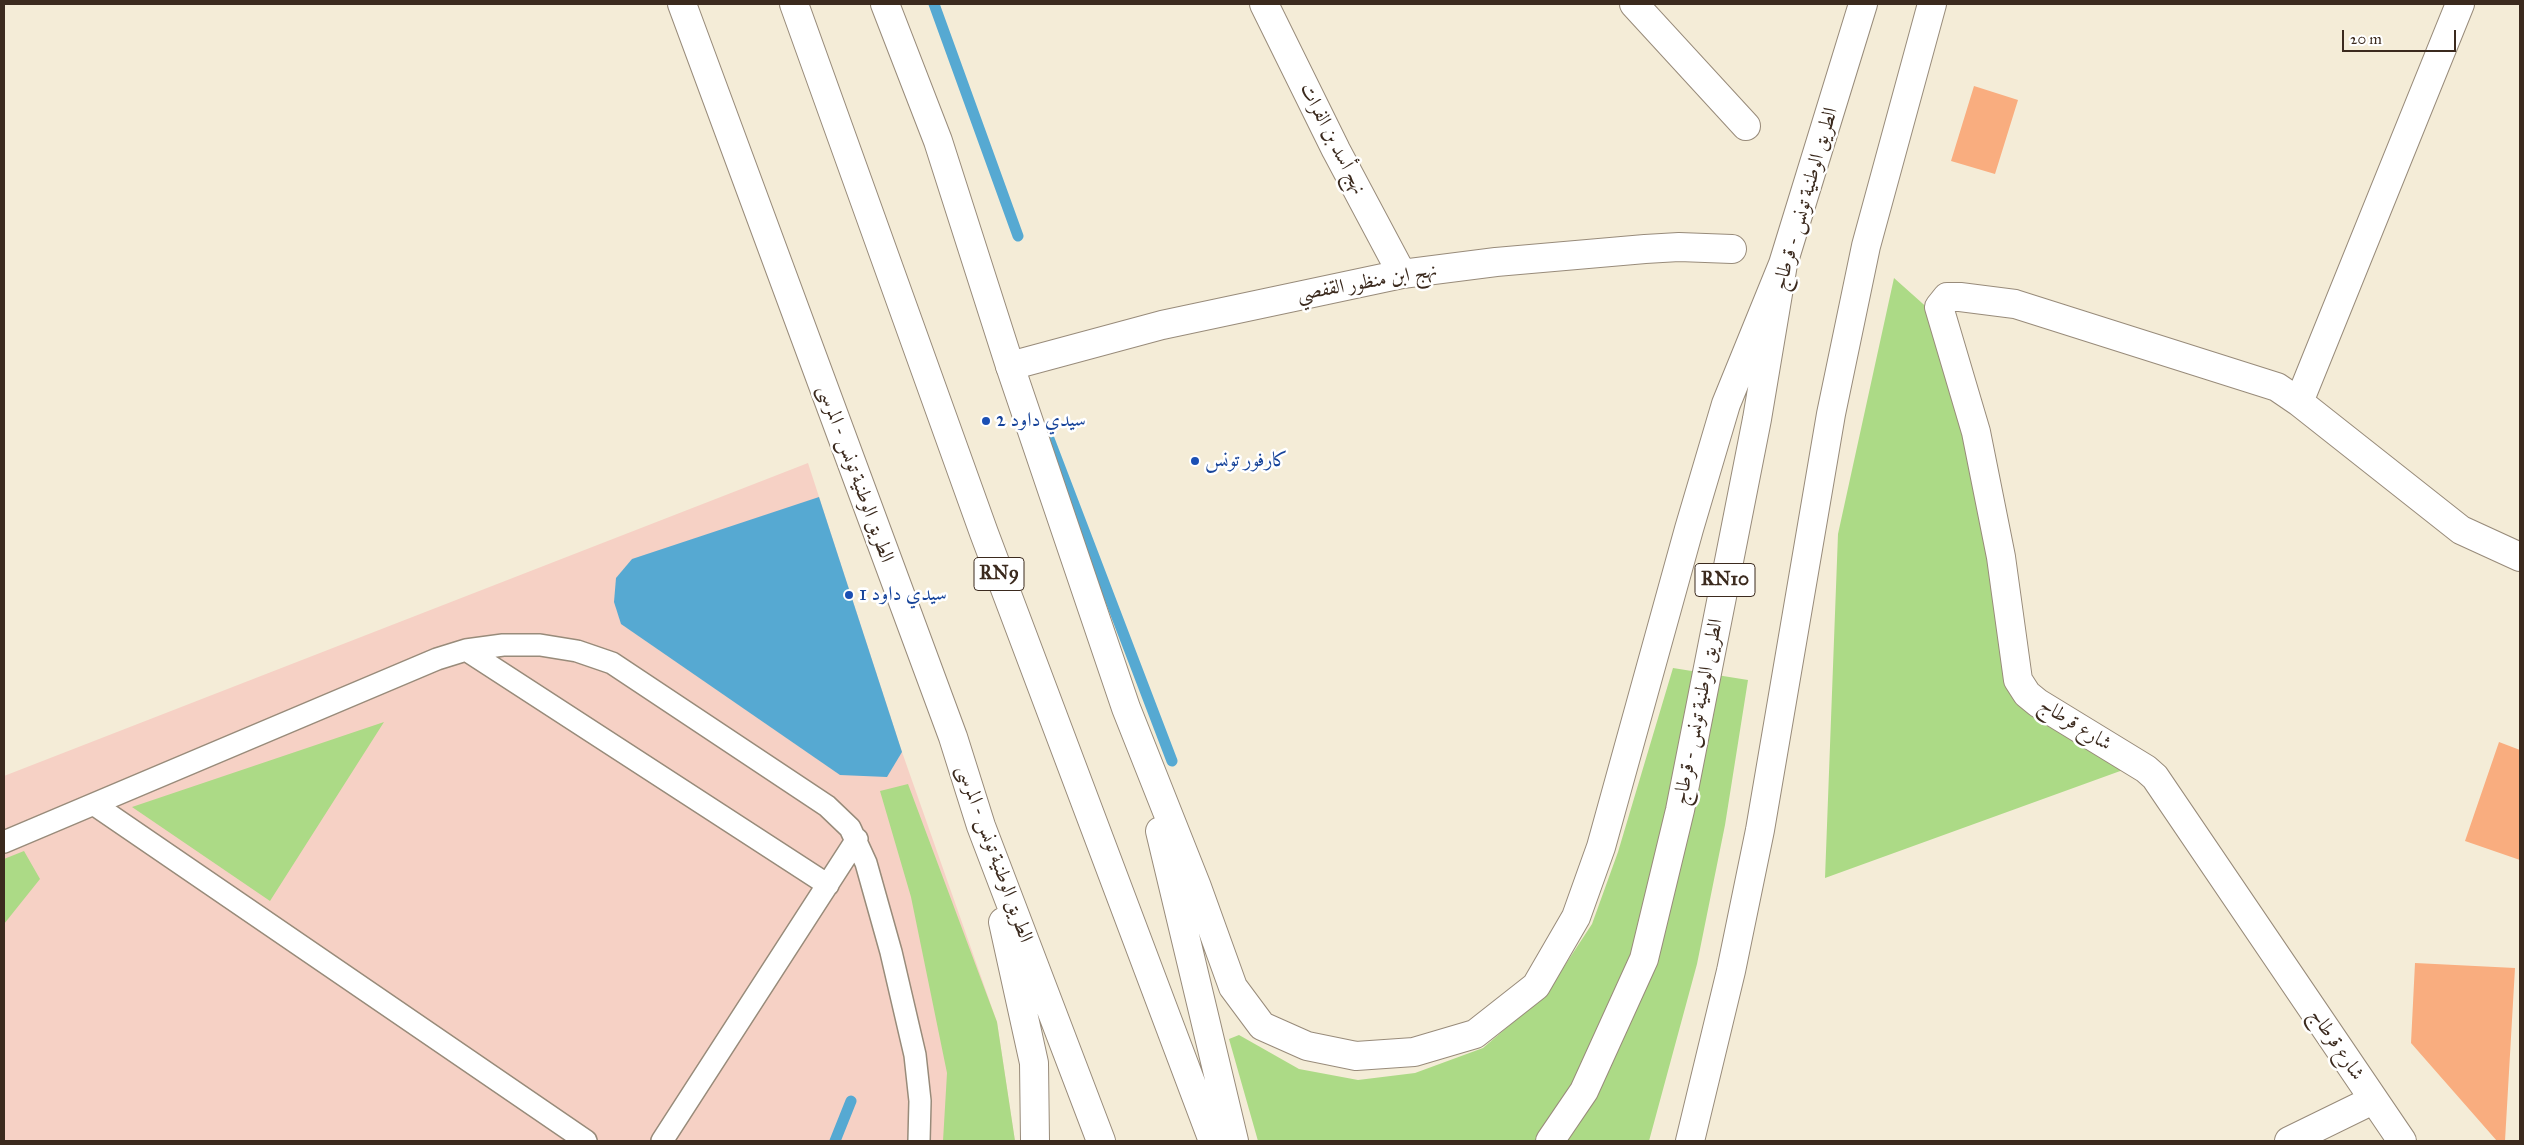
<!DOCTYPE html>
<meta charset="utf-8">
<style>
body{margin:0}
#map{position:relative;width:2524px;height:1145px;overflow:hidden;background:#f4ecd7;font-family:"IM FELL Great Primer",serif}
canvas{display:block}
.frame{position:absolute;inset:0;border:5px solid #3b2a1e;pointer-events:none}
.scale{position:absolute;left:2342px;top:30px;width:114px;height:22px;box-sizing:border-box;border:2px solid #3b2a1e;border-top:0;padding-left:6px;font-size:15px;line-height:18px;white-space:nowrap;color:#3b2a1e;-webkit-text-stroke:4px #fff;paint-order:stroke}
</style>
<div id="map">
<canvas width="2524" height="1145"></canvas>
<div class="frame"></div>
<div class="scale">20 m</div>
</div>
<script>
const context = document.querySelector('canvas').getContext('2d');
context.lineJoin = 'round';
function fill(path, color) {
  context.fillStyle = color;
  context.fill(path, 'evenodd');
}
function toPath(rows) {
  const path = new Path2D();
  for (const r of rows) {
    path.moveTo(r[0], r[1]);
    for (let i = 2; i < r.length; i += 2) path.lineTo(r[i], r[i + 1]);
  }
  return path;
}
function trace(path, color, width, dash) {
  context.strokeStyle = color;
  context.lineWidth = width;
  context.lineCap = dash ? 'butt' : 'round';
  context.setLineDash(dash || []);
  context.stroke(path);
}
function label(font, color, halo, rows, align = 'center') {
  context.font = font + ' "IM FELL Great Primer",Amiri,serif';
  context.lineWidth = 5;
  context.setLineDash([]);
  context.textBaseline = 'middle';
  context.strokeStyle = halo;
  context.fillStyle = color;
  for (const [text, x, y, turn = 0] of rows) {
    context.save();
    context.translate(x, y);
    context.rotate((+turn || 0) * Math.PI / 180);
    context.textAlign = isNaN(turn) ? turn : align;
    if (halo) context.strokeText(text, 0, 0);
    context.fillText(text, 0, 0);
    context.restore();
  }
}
fill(toPath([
 [808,463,902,752,997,1022,1015,1141,4,1141,4,776]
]), '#f6d1c5');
fill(toPath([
 [1894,278,1950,328,2012,667,2123,770,1825,878,1838,534],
 [1673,668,1748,680,1725,825,1697,964,1649,1141,1258,1141,1229,1039,1239,1035,1299,1069,1358,1080,1415,1073,1483,1048,1546,994,1592,924,1618,852],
 [384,722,270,901,132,807],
 [908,784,997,1022,1015,1141,943,1141,947,1073,911,897,880,791],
 [24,851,40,879,4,924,4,859]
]), '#acda86');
fill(toPath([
 [819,497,902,752,887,777,840,775,621,624,614,602,616,578,632,559]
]), '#56a9d2');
trace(toPath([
 [934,4,1018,236],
 [1046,431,1172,761],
 [835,1141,851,1101]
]), '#56a9d2', 11);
fill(toPath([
 [1974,86,2018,100,1995,174,1951,161],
 [2499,742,2520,750,2520,860,2465,841],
 [2415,963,2515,968,2505,1141,2497,1141,2411,1043]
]), '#f9ad7f');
const lane = toPath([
 [466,650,828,885],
 [95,805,586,1141],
 [4,842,437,659,466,650,503,645,540,645,577,651,612,663,827,806,850,828,866,863,891,952,915,1055,920,1101,919,1141],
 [662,1141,857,839]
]);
const street = toPath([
 [1264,4,1336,150,1402,274],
 [1634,4,1746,126],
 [1010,366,1162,325,1402,274,1496,262,1645,249,1679,247,1732,249],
 [2299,402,2461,530,2520,557],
 [2289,1141,2373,1100],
 [2402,1141,2155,777,2146,769,2038,703,2027,694,2018,680,2001,557,1976,432,1939,307,1947,297,1960,297,2015,304,2277,387,2299,402,2460,4]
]);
const highway = toPath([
 [682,4,953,737,981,826,1101,1141],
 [794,4,984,533,1213,1141],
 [885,4,938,141,1010,366,1126,708,1197,887,1233,987,1262,1026,1307,1046,1356,1056,1414,1052,1475,1034,1536,986,1576,917,1601,847,1689,529,1726,404,1783,264],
 [1160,831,1234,1141],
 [1003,922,1034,1063,1035,1141],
 [1550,1141,1584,1091,1644,959,1680,810,1757,419,1783,264,1863,4],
 [1690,1141,1731,971,1760,830,1831,414,1866,246,1932,4]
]);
trace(lane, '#988b7a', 24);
trace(street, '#988b7a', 30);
trace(highway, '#988b7a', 30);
trace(lane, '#fff', 21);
trace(street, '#fff', 28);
trace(highway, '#fff', 28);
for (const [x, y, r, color] of [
 [986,421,5,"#1a4fb4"],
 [1195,461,5,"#1a4fb4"],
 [849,595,5,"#1a4fb4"]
]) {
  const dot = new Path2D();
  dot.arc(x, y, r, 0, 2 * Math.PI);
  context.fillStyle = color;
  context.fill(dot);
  trace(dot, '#fff', 2);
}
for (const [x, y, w] of [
 [999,574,50],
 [1725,580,60]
]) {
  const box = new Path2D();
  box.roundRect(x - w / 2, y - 16.5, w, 33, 4);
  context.fillStyle = '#fff';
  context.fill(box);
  trace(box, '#3b2a1e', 1);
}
label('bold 19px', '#3b2a1e', null, [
 ["RN9",999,574],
 ["RN10",1725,580]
]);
label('20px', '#3b2a1e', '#fff', [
 ["نهج أسد بن الفرات",1332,139,63],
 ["الطريق الوطنية تونس - قرطاج",1806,199,-74],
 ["نهج ابن منظور القفصي",1367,283,-10],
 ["الطريق الوطنية تونس - المرسى",855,474,70],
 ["الطريق الوطنية تونس - قرطاج",1699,712,-79],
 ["شارع قرطاج",2075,725,32],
 ["الطريق الوطنية تونس - المرسى",994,854,70],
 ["شارع قرطاج",2336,1045,56]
]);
label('20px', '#164399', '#fff', [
 ["سيدي داود 2",996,421],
 ["كارفور تونس",1205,461],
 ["سيدي داود 1",859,595]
], 'left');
</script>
